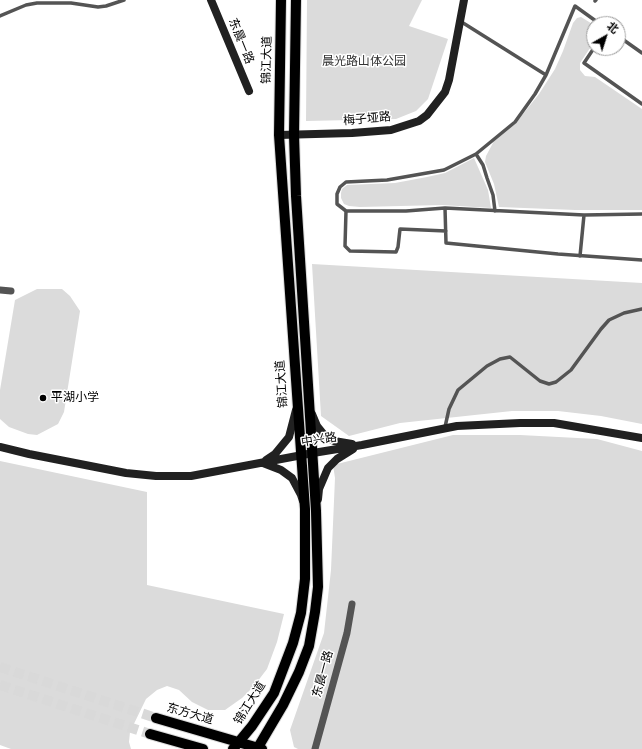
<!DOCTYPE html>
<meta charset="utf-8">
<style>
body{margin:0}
#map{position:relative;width:642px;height:749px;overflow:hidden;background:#fff;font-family:"Noto Sans","Noto Sans SC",sans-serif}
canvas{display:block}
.north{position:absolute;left:586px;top:16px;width:40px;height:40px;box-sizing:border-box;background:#fff;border:1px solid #999;border-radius:50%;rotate:39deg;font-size:11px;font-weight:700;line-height:16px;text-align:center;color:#000}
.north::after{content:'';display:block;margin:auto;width:14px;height:18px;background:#000;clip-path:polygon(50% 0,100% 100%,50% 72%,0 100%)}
</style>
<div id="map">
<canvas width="642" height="749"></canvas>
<div class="north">北</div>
</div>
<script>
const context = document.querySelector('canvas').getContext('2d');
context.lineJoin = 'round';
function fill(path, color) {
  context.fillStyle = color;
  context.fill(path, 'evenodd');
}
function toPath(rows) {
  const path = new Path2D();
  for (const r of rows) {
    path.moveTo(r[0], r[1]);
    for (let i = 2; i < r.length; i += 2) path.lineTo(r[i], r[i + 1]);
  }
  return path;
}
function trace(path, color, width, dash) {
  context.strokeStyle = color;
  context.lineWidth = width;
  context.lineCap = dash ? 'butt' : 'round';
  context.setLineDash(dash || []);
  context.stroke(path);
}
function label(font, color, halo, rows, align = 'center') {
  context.font = font + ' "Noto Sans","Noto Sans SC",sans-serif';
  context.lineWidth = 3;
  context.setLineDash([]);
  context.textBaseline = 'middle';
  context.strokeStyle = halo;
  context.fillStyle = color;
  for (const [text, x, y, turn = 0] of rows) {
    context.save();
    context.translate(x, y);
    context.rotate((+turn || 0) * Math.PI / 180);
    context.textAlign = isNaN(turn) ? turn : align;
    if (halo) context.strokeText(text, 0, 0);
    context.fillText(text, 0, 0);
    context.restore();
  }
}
fill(toPath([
 [307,0,422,0,409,26,448,39,428,99,416,111,396,119,306,121],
 [581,17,594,25,594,42,580,63,580,70,585,76,595,77,642,109,642,210,575,210,499,207,494,184,485,162,486,156,494,141,519,119,539,94,555,69,563,51,573,23,577,18],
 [474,158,488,190,491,208,442,205,360,207,349,206,344,204,341,198,341,193,342,189,347,185,395,183,427,177,445,173],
 [312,264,642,283,642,424,601,416,558,411,512,411,400,423,349,436,321,416],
 [37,289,62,289,70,296,80,311,64,412,58,424,37,435,28,434,9,427,0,419,0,390,15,300],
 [453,435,520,435,597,439,642,451,642,749,298,749,294,747,290,730,324,633,331,570,335,478,333,465],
 [0,461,147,492,147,585,284,614,277,642,267,669,254,686,242,698,225,710,208,710,192,702,179,690,167,686,157,690,146,699,130,732,129,742,131,749,11,749,0,745]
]), '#dbdbdb');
trace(toPath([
 [0,667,156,718],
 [0,685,150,734]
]), '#d9d9d9', 10, [10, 5]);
const primary = toPath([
 [156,718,262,749],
 [150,734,203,749],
 [233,749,252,726,274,693,293,643,301,613,305,579,305,509,279,135,281,0],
 [257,749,283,705,299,672,309,646,315,612,318,587,316,511,296,196,294,135,296,0]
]);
trace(primary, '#dbdbdb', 12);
trace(toPath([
 [595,1,596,0],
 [0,16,26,5,37,3,71,3,98,7,106,6,124,0],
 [460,21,546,75],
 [600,24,575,6,546,75,535,94,515,122,476,154,444,170,387,180,346,182,340,187,337,194,337,204,346,211,406,211,445,208,584,215,642,214],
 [618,36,642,53],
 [594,48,584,63,642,104],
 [476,154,483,165,487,178,493,195,495,211],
 [445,208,446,243,558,254,642,260],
 [346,211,345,246,350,251,396,252,398,247,400,229,446,231],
 [580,256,584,215],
 [445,427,449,409,458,390,487,366,500,359,510,357,540,381,549,384,556,382,571,370,601,329,609,320,624,313,642,309]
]), '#545454', 3.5);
trace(toPath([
 [0,290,11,291],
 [315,749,347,633,352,604]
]), '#545454', 7);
trace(toPath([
 [211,0,249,91],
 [279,135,352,133,391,130,419,121,427,115,445,92,449,80,464,0],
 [312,414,317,426,325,436,334,441,352,444],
 [0,447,29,454,126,473,156,476,191,476,313,453,362,445,457,426,520,423,554,423,642,438],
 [266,460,275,454,289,437,296,410],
 [263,463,281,470,292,478,301,495,303,501],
 [318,499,319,489,328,468,337,459,353,449]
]), '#212121', 8);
trace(primary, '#000', 10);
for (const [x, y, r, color] of [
 [43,398,4,"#000"]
]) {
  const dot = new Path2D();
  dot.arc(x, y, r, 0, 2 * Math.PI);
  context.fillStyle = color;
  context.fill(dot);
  trace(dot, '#fff', 1.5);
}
label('12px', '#000', '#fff', [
 ["东晨一路",241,41,68],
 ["锦江大道",267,60,-89],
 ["梅子垭路",367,119,-5],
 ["锦江大道",282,384,-94],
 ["中兴路",319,440,-9],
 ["东晨一路",323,674,-75],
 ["锦江大道",250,703,-58],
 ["东方大道",190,714,16]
]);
label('12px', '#323232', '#fff', [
 ["晨光路山体公园",364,62]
]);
label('12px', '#000', '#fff', [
 ["平湖小学",51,398]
], 'left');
</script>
